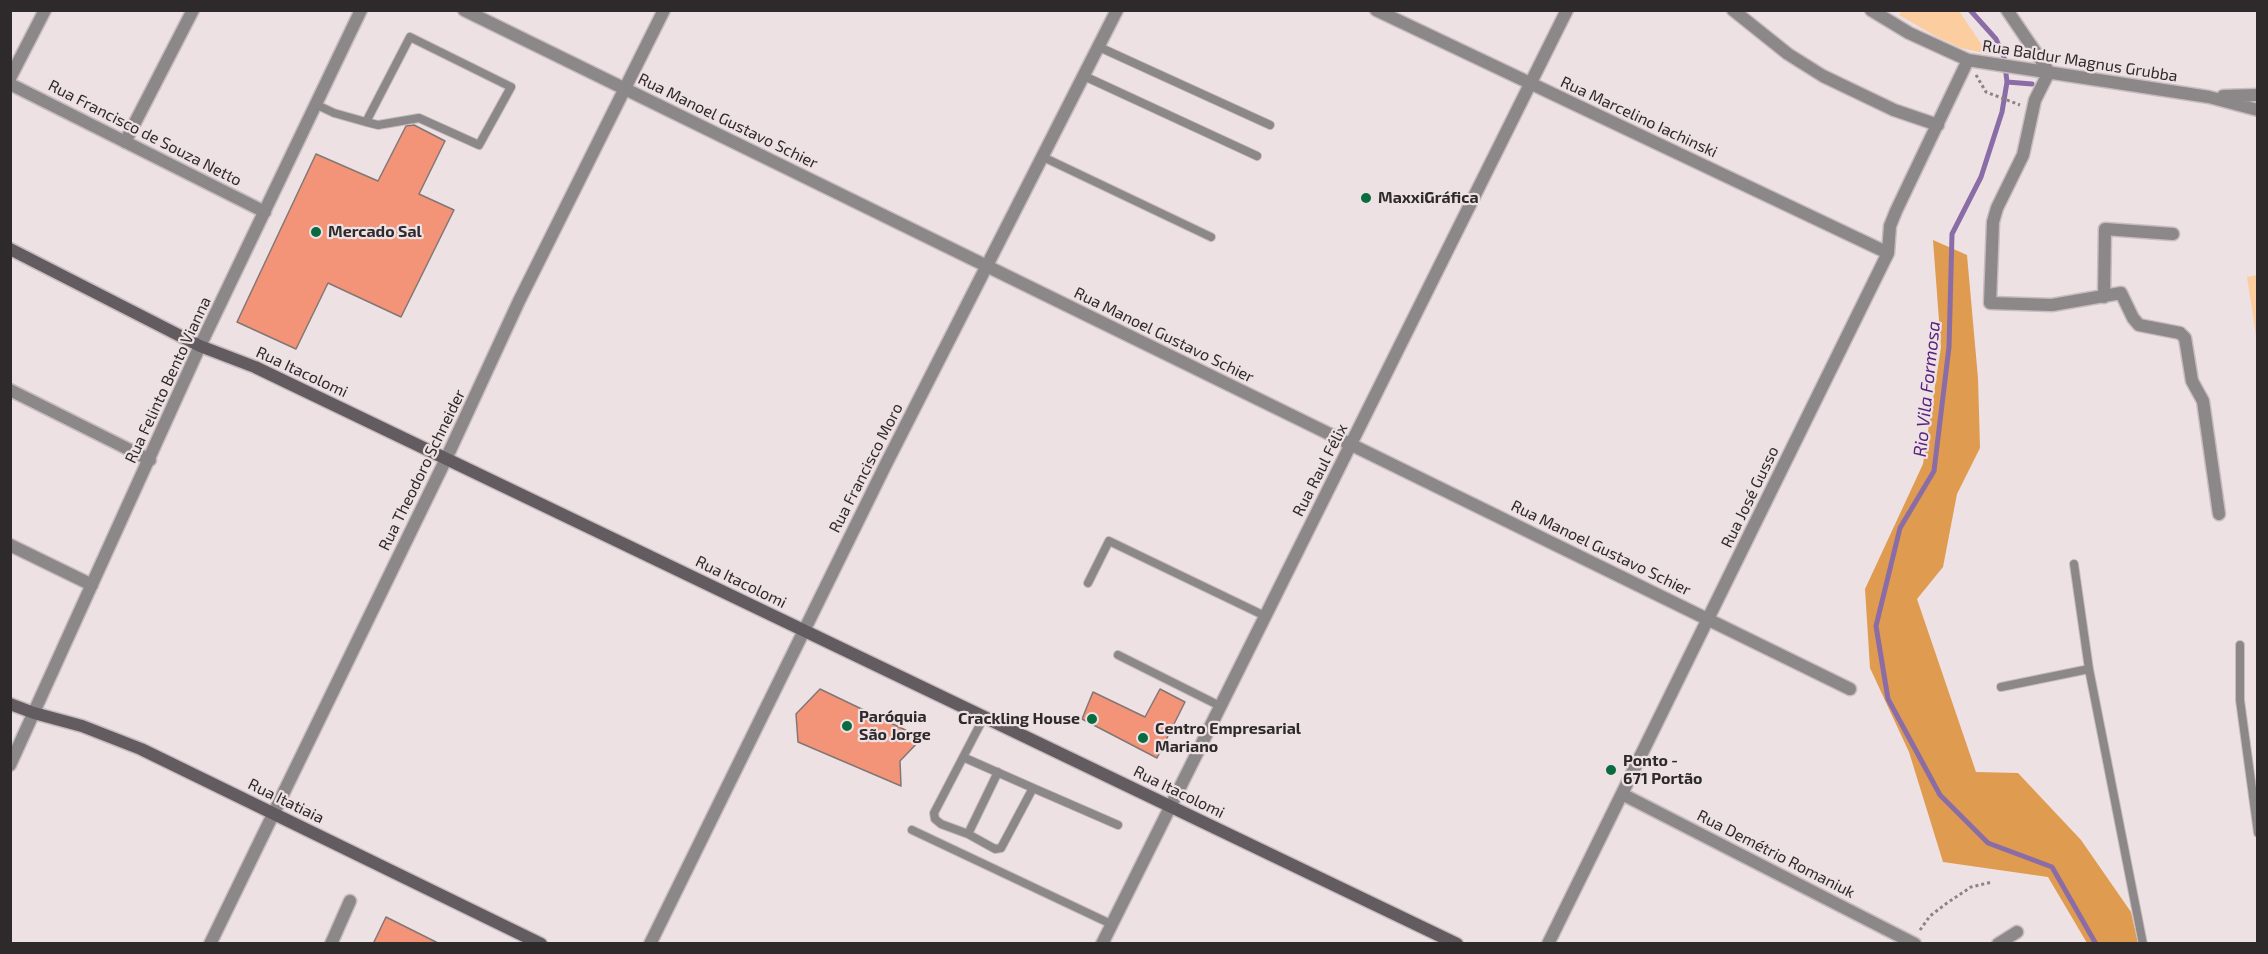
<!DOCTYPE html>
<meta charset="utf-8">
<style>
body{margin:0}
#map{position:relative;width:2268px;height:954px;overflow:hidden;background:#ede1e3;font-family:"Exo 2",sans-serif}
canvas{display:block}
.frame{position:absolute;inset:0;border:12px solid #2e2a2b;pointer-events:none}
</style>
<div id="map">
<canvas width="2268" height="954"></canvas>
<div class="frame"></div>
</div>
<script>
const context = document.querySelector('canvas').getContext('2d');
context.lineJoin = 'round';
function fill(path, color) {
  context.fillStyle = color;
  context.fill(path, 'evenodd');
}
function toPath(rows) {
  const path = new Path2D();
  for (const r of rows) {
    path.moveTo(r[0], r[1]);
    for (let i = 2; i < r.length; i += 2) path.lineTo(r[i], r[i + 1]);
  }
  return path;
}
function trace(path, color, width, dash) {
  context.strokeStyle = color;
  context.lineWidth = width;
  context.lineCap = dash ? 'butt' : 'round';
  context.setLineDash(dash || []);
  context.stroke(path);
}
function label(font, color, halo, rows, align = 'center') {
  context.font = font + ' "Exo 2",sans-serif';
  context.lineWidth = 4.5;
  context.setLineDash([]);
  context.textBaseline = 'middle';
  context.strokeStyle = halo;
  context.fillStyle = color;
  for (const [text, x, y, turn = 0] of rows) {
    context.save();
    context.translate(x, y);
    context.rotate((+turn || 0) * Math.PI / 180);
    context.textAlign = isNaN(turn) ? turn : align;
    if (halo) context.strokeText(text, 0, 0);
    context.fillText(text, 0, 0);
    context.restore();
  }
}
fill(toPath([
 [1902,11,1959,11,1988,54,1961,48,1935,36,1899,15],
 [2257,275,2258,275,2257,342,2247,277]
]), '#fccd9e');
fill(toPath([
 [1933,240,1967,255,1978,378,1980,448,1957,494,1943,567,1917,599,1976,772,2018,773,2081,840,2131,912,2138,943,2087,943,2048,877,1943,862,1909,752,1870,668,1865,589,1923,464,1941,347]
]), '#df9b4f');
trace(toPath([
 [1970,10,1996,39,2004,57,2007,82,2002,112,1981,177,1952,234,1949,347,1934,471,1900,528,1876,626,1888,699,1940,795,1988,843,2052,867,2096,944],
 [2007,82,2032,84]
]), '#8a6da6', 5);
const building = toPath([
 [414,125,445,141,419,194,454,210,401,317,328,283,296,349,237,322,316,154,378,181,406,126,414,125],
 [820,689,922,738,900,761,901,786,798,742,796,714,820,689],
 [1160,689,1185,702,1157,758,1082,719,1093,692,1145,717,1160,689],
 [386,917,440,944,373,944,386,917]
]);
fill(building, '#f39378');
trace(building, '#817775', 1.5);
const service = toPath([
 [1099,47,1270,125],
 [1084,76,1257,156],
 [315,104,334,113,366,122,378,125,419,118,479,145,511,87,410,37,366,122],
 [1043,157,1211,237],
 [2074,564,2089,669,2143,944],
 [1088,583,1109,541,1265,616],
 [2240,645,2240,700,2258,833],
 [1118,655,1220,706],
 [2001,687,2089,669],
 [965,758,1033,788,1001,848,995,849,968,834,941,824,935,819,934,813,984,717],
 [1033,788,1118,825],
 [912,830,1111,924],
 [968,834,998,772]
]);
const minor = toPath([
 [464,10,1850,689],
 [1376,10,1888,253],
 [1733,10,1788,54,1823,76,1894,110,1938,125],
 [1871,10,1909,33,1968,60,2209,97,2258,110],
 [2007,10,2049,72,2035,100,2023,155,1997,208,1993,222,1990,303,2052,305,2121,293,2133,318,2139,325,2180,333,2185,338,2192,381,2203,401,2219,514],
 [10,78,45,10],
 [10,84,265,212],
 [2223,96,2258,95],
 [125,142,193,10],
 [2104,297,2105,229,2173,234],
 [10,390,150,460],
 [10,545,92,585],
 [10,765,200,346,361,10],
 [1622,794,1915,944],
 [210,944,446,459,519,301,664,10],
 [331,944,350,901],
 [650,944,886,464,1117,10],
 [1548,944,1888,253,1890,226,1896,211,1968,60],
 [1998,944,2017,932]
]);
const tertiary = toPath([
 [1102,944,1567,10]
]);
const secondary = toPath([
 [10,249,200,346,255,367,1457,944],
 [10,704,34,713,82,726,141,749,541,944]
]);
trace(service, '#c7bcbe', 10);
trace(minor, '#c7bcbe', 15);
trace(tertiary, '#c7bcbe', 15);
trace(secondary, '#c7bcbe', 15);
trace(toPath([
 [1976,75,1986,92,2020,105],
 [1920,930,1930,916,1947,903,1971,887,1992,882]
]), '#8b8385', 3, [3, 3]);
trace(service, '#8c888a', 8);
trace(minor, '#8c888a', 12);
trace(tertiary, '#8c888a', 12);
trace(secondary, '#625c60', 12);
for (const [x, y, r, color] of [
 [1366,198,6,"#096c41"],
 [316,232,6,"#096c41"],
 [1092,719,6,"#096c41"],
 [847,726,6,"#096c41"],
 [1143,738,6,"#096c41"],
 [1611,770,6,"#096c41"]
]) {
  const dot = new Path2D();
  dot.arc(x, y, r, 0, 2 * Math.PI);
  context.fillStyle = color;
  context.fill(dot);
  trace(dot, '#ede1e3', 2);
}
label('16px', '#2e2a2b', '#ede1e3', [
 ["Rua Baldur Magnus Grubba",2080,61,9],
 ["Rua Marcelino Iachinski",1639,117,25],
 ["Rua Manoel Gustavo Schier",728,121,26],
 ["Rua Francisco de Souza Netto",145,133,27],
 ["Rua Manoel Gustavo Schier",1164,335,26],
 ["Rua Itacolomi",302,372,25],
 ["Rua Felinto Bento Vianna",168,380,-65],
 ["Rua Francisco Moro",866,468,-63],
 ["Rua Theodoro Schneider",422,470,-64],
 ["Rua Raul Félix",1320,470,-63],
 ["Rua José Gusso",1750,497,-64],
 ["Rua Manoel Gustavo Schier",1601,548,26],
 ["Rua Itacolomi",741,582,26],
 ["Rua Itacolomi",1179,792,26],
 ["Rua Itatiaia",286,801,26],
 ["Rua Demétrio Romaniuk",1776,854,27]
]);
label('bold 16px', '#2e2a2b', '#ede1e3', [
 ["MaxxiGráfica",1378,198],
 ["Mercado Sal",328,232],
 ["Paróquia",859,717],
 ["São Jorge",859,735],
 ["Crackling House",1080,719,"right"],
 ["Centro Empresarial",1155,729],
 ["Mariano",1155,747],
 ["Ponto -",1623,761],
 ["671 Portão",1623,779]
], 'left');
label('italic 18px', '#572281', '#ede1e3', [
 ["Rio Vila Formosa",1927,389,-84]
]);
</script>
